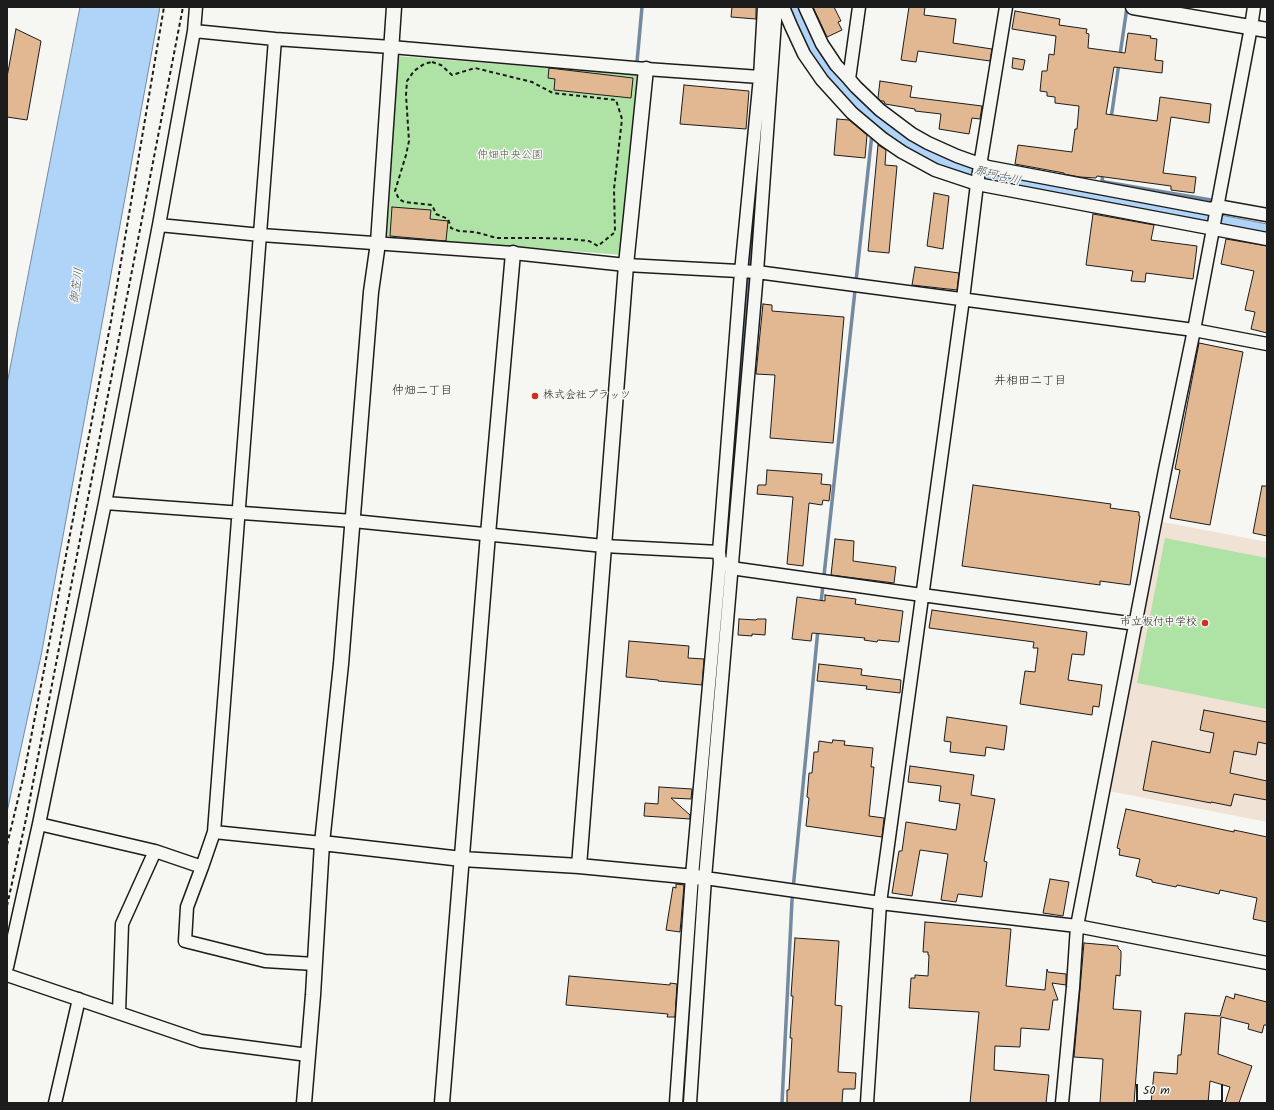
<!DOCTYPE html>
<meta charset="utf-8">
<style>
body{margin:0}
#map{position:relative;width:1274px;height:1110px;overflow:hidden;background:#f6f6f2;font-family:Kalam,sans-serif}
canvas{display:block}
.frame{position:absolute;inset:0;border:8px solid #1c1c1c;pointer-events:none}
.scale{position:absolute;left:1136px;top:1084px;width:87px;height:18px;box-sizing:border-box;border:2px solid #1c1c1c;border-top:0;padding-left:5px;font-size:12px;line-height:14px;white-space:nowrap;color:#1c1c1c;-webkit-text-stroke:3px #f6f6f2;paint-order:stroke}
</style>
<div id="map">
<canvas width="1274" height="1110"></canvas>
<div class="frame"></div>
<div class="scale">50 m</div>
</div>
<script>
const context = document.querySelector('canvas').getContext('2d');
context.lineJoin = 'round';
function fill(path, color) {
  context.fillStyle = color;
  context.fill(path, 'evenodd');
}
function toPath(rows) {
  const path = new Path2D();
  for (const r of rows) {
    path.moveTo(r[0], r[1]);
    for (let i = 2; i < r.length; i += 2) path.lineTo(r[i], r[i + 1]);
  }
  return path;
}
function trace(path, color, width, dash) {
  context.strokeStyle = color;
  context.lineWidth = width;
  context.lineCap = dash ? 'butt' : 'round';
  context.setLineDash(dash || []);
  context.stroke(path);
}
function label(font, color, halo, rows, align = 'center') {
  context.font = font + ' Kalam,"Klee One",sans-serif';
  context.lineWidth = 3;
  context.setLineDash([]);
  context.textBaseline = 'middle';
  context.strokeStyle = halo;
  context.fillStyle = color;
  for (const [text, x, y, turn = 0] of rows) {
    context.save();
    context.translate(x, y);
    context.rotate((+turn || 0) * Math.PI / 180);
    context.textAlign = isNaN(turn) ? turn : align;
    if (halo) context.strokeText(text, 0, 0);
    context.fillText(text, 0, 0);
    context.restore();
  }
}
fill(toPath([
 [1163,522,1267,542,1267,822,1109,791]
]), '#f0e3d5');
fill(toPath([
 [397,56,639,75,622,255,382,236],
 [1165,538,1267,558,1267,709,1137,683]
]), '#afe3a5');
const water = toPath([
 [80,7,160,7,41,656,7,812,7,384,80,7],
 [787,7,801,7,805,19,892,124,989,170,1267,224,1267,238,986,183,937,168,905,150,855,111,807,53,787,7]
]);
fill(water, '#afd4f8');
trace(water, '#748aa0', 1);
trace(toPath([
 [1120,55,1127,7],
 [637,62,642,7],
 [1111,119,1119,63],
 [1103,172,1102,181,1105,182,1211,200,1210,206],
 [726,562,761,125],
 [723,600,725,570],
 [821,603,872,134],
 [682,1103,693,967],
 [782,1103,792,900,818,629]
]), '#748aa0', 3.5);
const building = toPath([
 [732,7,756,7,756,19,731,17,732,7],
 [813,7,834,7,841,21,838,22,842,30,827,37,813,7],
 [909,7,925,7,924,15,956,19,953,43,992,49,990,61,918,51,916,62,901,60,909,7],
 [1015,11,1060,19,1059,25,1087,29,1086,33,1089,34,1088,48,1125,53,1128,33,1151,36,1150,38,1157,39,1155,60,1163,61,1162,73,1114,67,1106,114,1157,121,1160,97,1211,104,1209,123,1171,117,1163,173,1196,177,1194,193,1171,190,1171,186,1097,176,1096,178,1080,177,1064,174,1064,173,1015,164,1018,145,1072,152,1075,129,1077,129,1079,106,1055,103,1055,97,1047,96,1047,92,1040,91,1042,71,1047,71,1049,54,1054,55,1056,36,1012,29,1015,11],
 [16,29,41,41,27,120,7,117,7,77,16,29],
 [1013,58,1025,60,1023,70,1012,68,1013,58],
 [549,68,633,78,631,98,554,90,555,79,548,78,549,68],
 [880,81,912,86,910,97,982,106,980,119,972,118,969,134,939,129,941,114,915,111,915,109,885,104,884,101,881,101,878,98,880,81],
 [684,85,749,91,746,129,680,124,684,85],
 [837,119,849,120,867,135,865,158,834,155,837,119],
 [878,145,886,150,885,165,897,166,889,253,868,251,878,145],
 [934,193,949,196,943,249,927,246,934,193],
 [392,207,431,210,430,219,448,221,446,241,390,236,392,207],
 [1093,214,1154,225,1151,240,1197,246,1193,279,1146,273,1145,282,1131,281,1133,271,1086,265,1093,214],
 [1226,239,1267,246,1267,333,1251,329,1255,312,1245,310,1254,271,1221,264,1226,239],
 [915,267,959,273,957,290,912,285,915,267],
 [763,304,772,305,772,311,844,317,833,443,770,438,775,375,756,374,763,304],
 [1199,343,1243,352,1210,525,1170,518,1180,470,1175,469,1199,343],
 [767,470,822,474,821,484,831,485,829,501,823,500,822,505,809,503,803,566,787,564,793,497,757,494,758,485,766,485,767,470],
 [973,485,1111,504,1110,508,1139,512,1139,516,1140,516,1130,585,1100,581,1100,585,962,566,973,485],
 [1262,486,1267,486,1267,536,1253,533,1262,486],
 [835,539,854,541,853,561,896,567,894,583,831,575,835,539],
 [825,595,856,599,855,604,903,611,899,642,878,640,877,642,864,640,865,638,812,633,811,641,792,639,797,597,825,601,825,595],
 [932,610,1087,632,1084,655,1072,654,1068,680,1102,685,1099,707,1093,706,1092,715,1020,704,1025,671,1035,672,1038,648,1033,648,1034,642,929,628,932,610],
 [739,619,756,620,757,619,766,619,765,635,752,634,752,636,738,635,739,619],
 [629,641,689,646,688,658,704,659,702,685,658,681,658,680,626,677,629,641],
 [819,664,862,669,861,675,901,680,900,693,866,689,867,686,817,681,819,664],
 [1204,710,1267,722,1267,744,1258,742,1256,755,1234,751,1230,773,1267,781,1267,800,1234,794,1231,806,1211,802,1211,803,1143,790,1152,741,1210,753,1214,733,1200,730,1204,710],
 [947,717,1007,726,1004,750,986,747,985,756,950,752,951,742,944,741,947,717],
 [833,740,845,741,844,745,873,748,871,767,874,767,869,816,884,818,882,837,806,826,809,798,807,797,809,773,812,773,814,752,818,752,819,741,832,743,833,740],
 [910,766,974,775,971,795,995,799,984,861,987,862,982,897,958,894,956,902,941,900,948,854,920,850,912,896,892,893,899,851,902,851,906,822,956,830,960,804,939,801,941,786,908,782,910,766],
 [659,787,692,789,691,799,671,798,690,815,690,819,644,816,645,803,658,804,659,787],
 [1126,809,1234,832,1234,830,1267,837,1267,922,1253,919,1257,898,1220,890,1219,894,1177,885,1176,887,1152,882,1152,880,1136,876,1140,859,1119,855,1120,849,1117,848,1126,809],
 [1050,879,1069,882,1063,916,1043,913,1050,879],
 [676,884,684,885,680,932,666,930,673,887,676,888,676,884],
 [925,922,1011,929,1006,986,1045,990,1047,969,1048,972,1066,974,1066,985,1052,983,1058,1000,1053,1000,1049,1030,1021,1028,1020,1047,995,1046,994,1070,1049,1075,1046,1103,970,1103,979,1012,909,1008,911,978,915,978,915,975,928,976,929,955,928,955,928,952,923,952,925,922],
 [795,938,839,941,835,1005,842,1006,838,1072,856,1073,855,1089,843,1089,842,1103,787,1103,787,1090,789,1090,792,1038,790,1038,793,996,791,996,795,938],
 [1084,943,1118,946,1118,948,1121,951,1121,957,1120,976,1116,975,1113,1009,1141,1011,1134,1103,1100,1103,1103,1059,1074,1057,1084,943],
 [569,976,670,985,670,983,677,984,675,1017,667,1017,668,1014,566,1005,569,976],
 [1235,994,1267,1002,1267,1025,1264,1025,1262,1033,1248,1029,1249,1024,1221,1017,1218,1054,1252,1066,1239,1103,1225,1103,1230,1087,1210,1081,1208,1103,1151,1103,1154,1072,1177,1074,1178,1055,1181,1055,1185,1013,1220,1016,1226,996,1234,999,1235,994]
]);
fill(building, '#e2b892');
trace(building, '#1c1c1c', 1);
const minor = toPath([
 [783,7,791,26,804,54,822,80,852,113,883,139,902,152,935,170,977,184,1267,239],
 [805,7,822,44,836,65,849,79],
 [859,7,849,79,856,87,880,110,912,134,928,143,957,156,988,167,1211,209,1217,206,1267,215],
 [194,31,275,39,391,47,646,69,760,77,768,76],
 [159,225,261,235,513,253,626,265,757,272,1194,330,1267,344],
 [105,503,353,521,604,546,719,552],
 [724,563,738,569,922,595,1136,624],
 [39,824,155,851],
 [214,832,275,39],
 [202,867,187,907,185,941,265,961,315,964],
 [705,878,880,903,1077,926,1267,963],
 [7,967,39,824,105,503,159,225,194,31,196,7],
 [7,975,201,1041,308,1055],
 [119,1013,122,924,155,851,202,867,214,832,322,843],
 [55,1103,79,999],
 [676,1103,692,876,720,562,719,552,741,272,760,77,764,7],
 [690,1103,705,878,757,272,776,7],
 [867,1103,880,903,963,299,977,184,1006,7],
 [1062,1103,1073,987,1077,926,1165,470,1194,330,1251,27,1254,7]
]);
const tertiary = toPath([
 [1133,7,1267,30],
 [322,843,462,859,579,866,705,878],
 [579,866,626,265,646,69],
 [304,1103,313,995,322,843,341,664,371,292,378,243,394,7],
 [442,1103,488,534,513,253]
]);
trace(minor, '#1c1c1c', 15);
trace(tertiary, '#1c1c1c', 17);
trace(toPath([
 [432,62,441,65,452,75,475,68,532,82,553,93,616,100,622,119,614,189,615,232,598,246,589,241,570,239,541,238,497,238,475,232,459,231,451,228,448,219,436,214,432,205,404,202,399,199,395,191,406,155,409,141,406,95,407,81,414,71,424,64,432,62],
 [7,845,24,774,111,321,164,7],
 [7,906,26,819,183,7]
]), '#1c1c1c', 2, [4, 3]);
trace(minor, '#f6f6f2', 12);
trace(tertiary, '#f6f6f2', 14);
for (const [x, y, r, color] of [
 [535,396,4,"#c8321e"],
 [1205,623,4,"#c8321e"]
]) {
  const dot = new Path2D();
  dot.arc(x, y, r, 0, 2 * Math.PI);
  context.fillStyle = color;
  context.fill(dot);
  trace(dot, '#f6f6f2', 1.5);
}
label('11px', '#485845', '#f6f6f2', [
 ["仲畑中央公園",510,156]
]);
label('11px', '#1c1c1c', '#f6f6f2', [
 ["株式会社プラッツ",543,396],
 ["市立板付中学校",1197,623,"right"]
], 'left');
label('italic 12px', '#48535e', '#f6f6f2', [
 ["那珂古川",997,177,14],
 ["御笠川",78,286,-82]
]);
label('12px', '#1c1c1c', '#f6f6f2', [
 ["井相田二丁目",1030,382],
 ["仲畑二丁目",422,392]
]);
</script>
